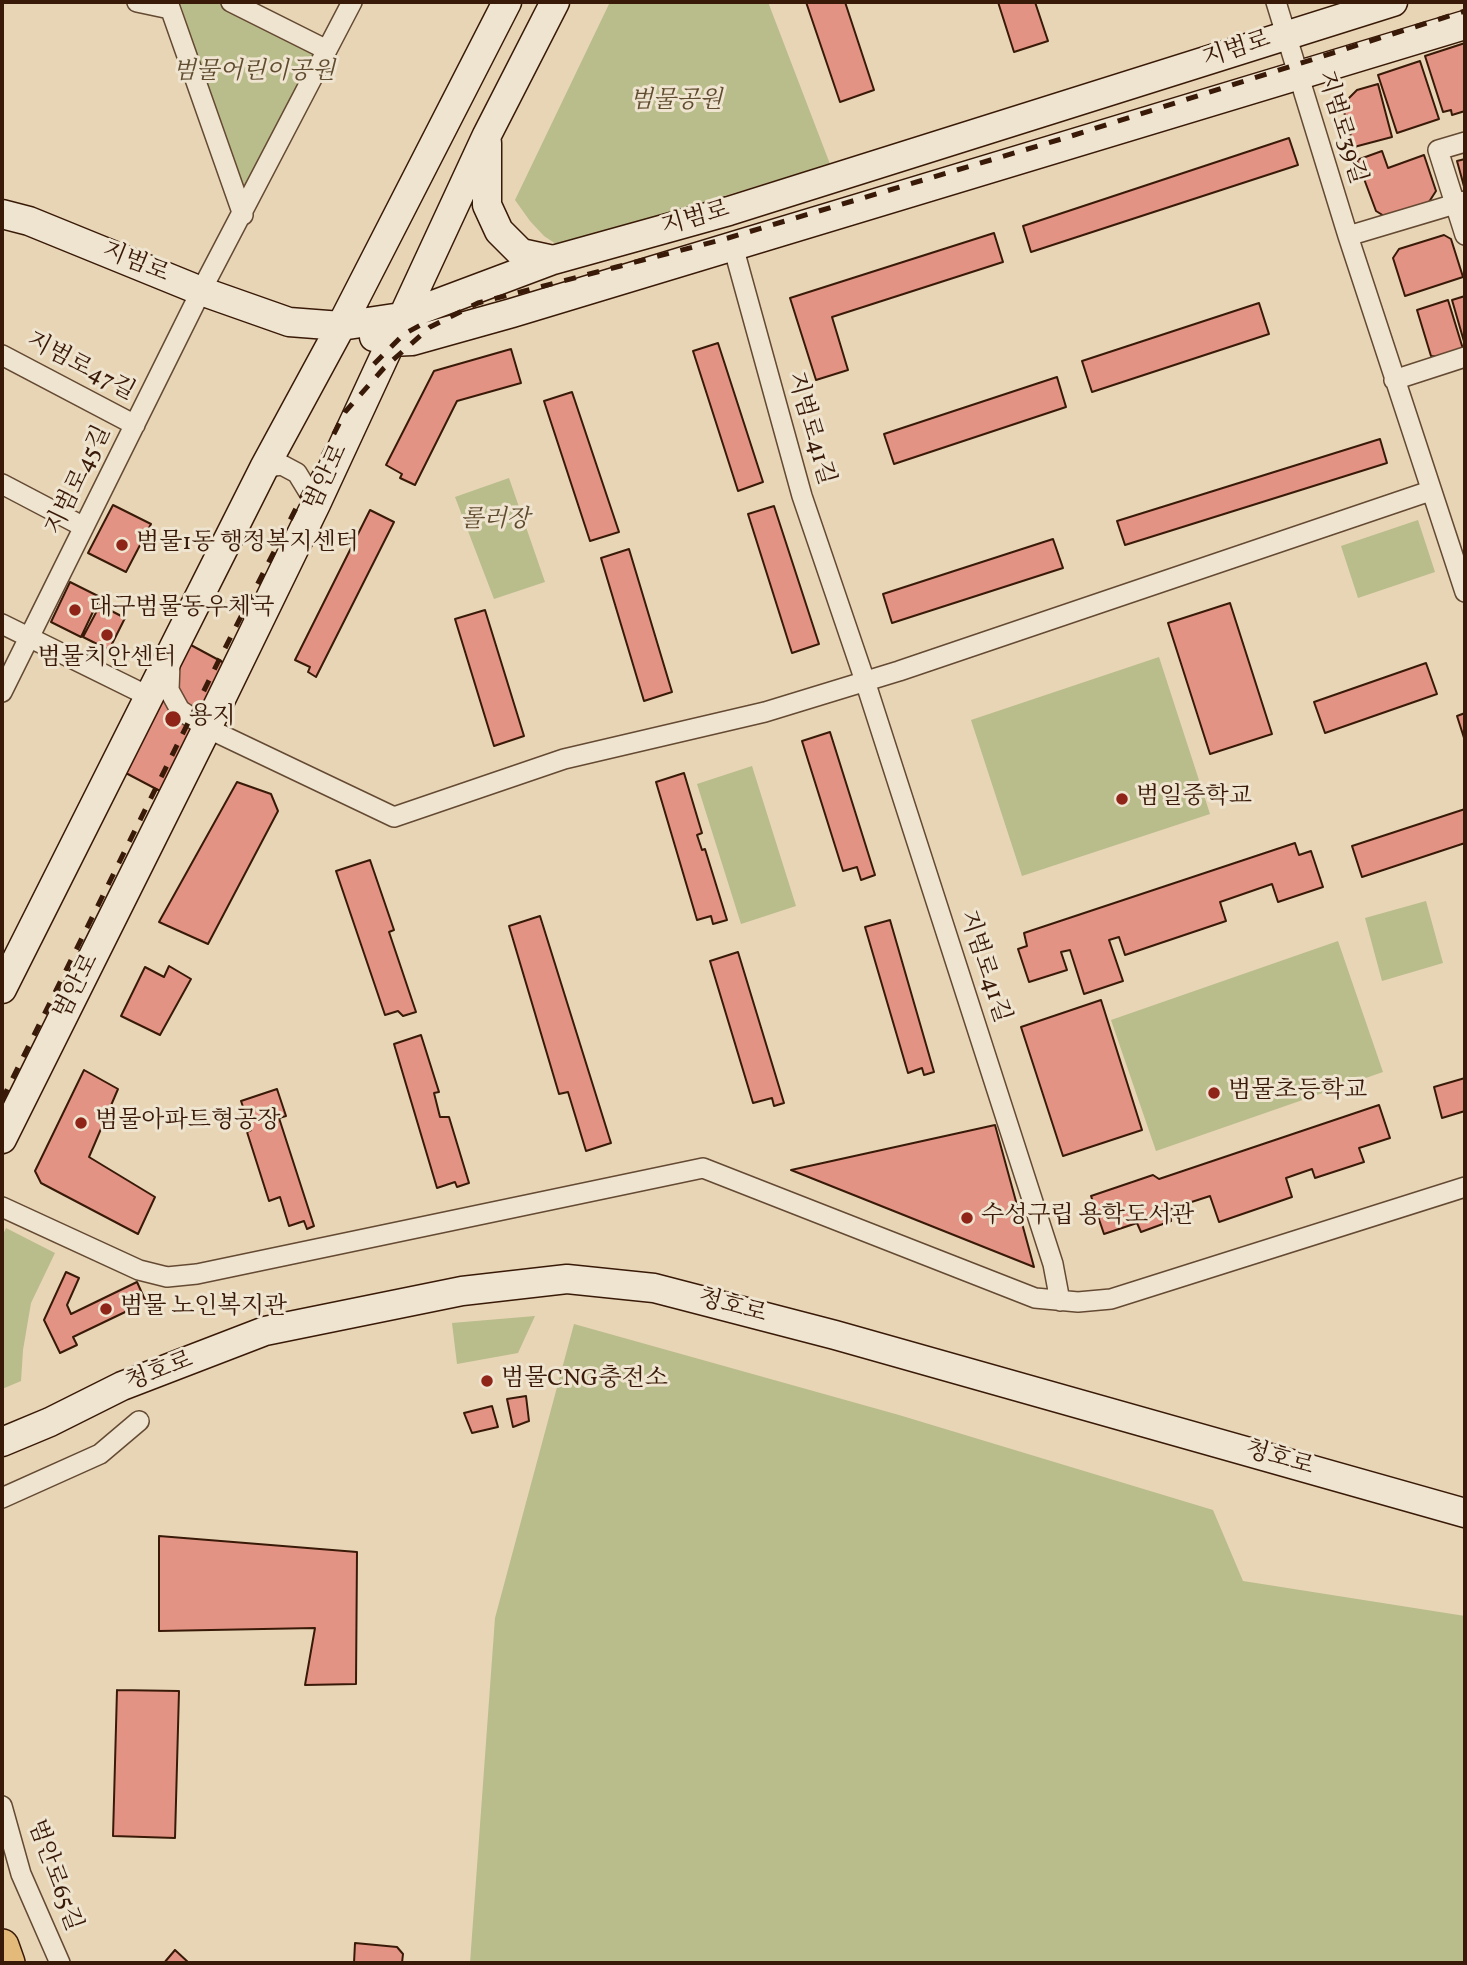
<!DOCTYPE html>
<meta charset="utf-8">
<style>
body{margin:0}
#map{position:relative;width:1467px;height:1965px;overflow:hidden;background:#e7d5b5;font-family:Vollkorn,serif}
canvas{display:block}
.frame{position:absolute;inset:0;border:4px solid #391a08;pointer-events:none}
</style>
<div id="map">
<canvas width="1467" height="1965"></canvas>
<div class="frame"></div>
</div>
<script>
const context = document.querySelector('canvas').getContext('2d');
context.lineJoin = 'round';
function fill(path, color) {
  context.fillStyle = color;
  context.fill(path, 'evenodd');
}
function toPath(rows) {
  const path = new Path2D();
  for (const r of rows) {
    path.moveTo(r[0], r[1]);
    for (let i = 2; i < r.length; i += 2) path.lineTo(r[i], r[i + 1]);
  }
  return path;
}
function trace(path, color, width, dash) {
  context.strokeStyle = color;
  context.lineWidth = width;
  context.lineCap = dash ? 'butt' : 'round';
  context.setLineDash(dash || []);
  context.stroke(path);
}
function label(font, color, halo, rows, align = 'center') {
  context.font = font + ' Vollkorn,"Noto Serif KR",serif';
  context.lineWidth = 6;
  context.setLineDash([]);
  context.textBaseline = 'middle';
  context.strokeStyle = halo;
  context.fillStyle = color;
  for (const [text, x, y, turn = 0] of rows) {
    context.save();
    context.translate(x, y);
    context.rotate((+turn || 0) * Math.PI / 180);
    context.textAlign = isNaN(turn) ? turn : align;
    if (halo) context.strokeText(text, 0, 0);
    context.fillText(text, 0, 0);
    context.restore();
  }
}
fill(toPath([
 [180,2,220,2,320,52,243,203],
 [610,2,768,2,830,164,559,246,544,236,530,221,515,200],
 [509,478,545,582,494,599,455,497],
 [1418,520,1435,572,1358,598,1341,546],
 [1159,657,1210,814,1022,876,971,720],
 [752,766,796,906,741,924,697,784],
 [1426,901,1443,963,1382,981,1365,918],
 [1338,941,1383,1072,1156,1151,1111,1020],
 [6,1228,55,1253,31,1303,23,1350,21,1381,2,1389,2,1237],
 [535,1316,518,1353,457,1364,452,1323],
 [574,1324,899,1415,1213,1510,1243,1581,1465,1616,1465,1963,470,1963,495,1618]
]), '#b9bc8b');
const building = toPath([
 [806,2,845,2,874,90,840,102,806,2],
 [998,2,1035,2,1048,41,1014,52,998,2],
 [1465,43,1465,111,1452,115,1451,110,1443,112,1425,56,1465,43],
 [1420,61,1439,119,1397,133,1378,75,1420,61],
 [1378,84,1392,137,1354,147,1342,105,1357,90,1378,84],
 [1289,138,1298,165,1031,252,1023,226,1289,138],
 [1382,151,1388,168,1424,155,1436,191,1427,205,1389,219,1376,211,1357,160,1382,151],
 [1465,159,1465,190,1457,161,1465,159],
 [994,233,1003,262,832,317,848,370,816,380,790,298,994,233],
 [1444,235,1451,239,1463,277,1405,296,1393,258,1399,249,1444,235],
 [1465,296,1465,345,1452,300,1465,296],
 [1448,300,1463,349,1440,357,1431,356,1417,310,1448,300],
 [1259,303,1269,334,1092,392,1082,361,1259,303],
 [718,343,763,482,738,491,693,351,718,343],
 [511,349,521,383,457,401,415,485,400,478,402,474,386,465,434,371,511,349],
 [1057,377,1066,407,894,464,884,434,1057,377],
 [572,392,619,532,590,541,544,401,572,392],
 [1380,439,1387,463,1125,545,1117,521,1380,439],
 [113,505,151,524,126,572,88,553,113,505],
 [774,506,819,644,792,653,748,514,774,506],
 [370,510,394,522,316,677,308,672,310,667,295,660,370,510],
 [1053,539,1063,568,892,623,883,594,1053,539],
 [629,549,672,692,644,701,601,558,629,549],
 [70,582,100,597,81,637,51,622,70,582],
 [1230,603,1272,734,1210,754,1168,623,1230,603],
 [100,605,125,618,109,650,83,637,100,605],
 [485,610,524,736,494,746,455,619,485,610],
 [189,644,228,665,160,791,122,771,189,644],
 [1426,663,1437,694,1325,733,1314,702,1426,663],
 [1465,713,1465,741,1457,716,1465,713],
 [830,732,875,875,861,880,857,867,843,871,802,741,830,732],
 [684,773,702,833,697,835,702,850,705,849,727,920,713,924,711,916,697,920,656,782,684,773],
 [237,782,271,794,278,811,208,944,159,922,237,782],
 [1465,809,1465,843,1362,877,1352,846,1465,809],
 [1295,843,1299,855,1311,851,1323,887,1278,902,1272,884,1220,902,1226,921,1125,955,1119,937,1109,940,1123,981,1084,994,1070,950,1061,952,1067,970,1029,982,1018,949,1027,946,1024,933,1295,843],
 [370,860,394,930,389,932,416,1012,403,1016,398,1011,385,1015,336,871,370,860],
 [540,916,611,1143,586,1151,568,1092,559,1094,509,926,540,916],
 [890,920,934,1072,924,1075,922,1068,908,1073,865,927,890,920],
 [738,952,784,1103,774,1106,772,1098,753,1103,710,961,738,952],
 [169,966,191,979,160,1035,121,1016,145,967,164,977,169,966],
 [1101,1000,1142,1130,1063,1156,1021,1027,1101,1000],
 [421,1035,439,1092,434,1093,440,1117,449,1117,469,1183,457,1187,455,1182,437,1188,394,1044,421,1035],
 [84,1070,118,1089,89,1157,155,1197,138,1234,41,1183,35,1171,84,1070],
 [1465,1078,1465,1111,1442,1118,1434,1087,1465,1078],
 [277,1089,286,1116,279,1118,314,1226,307,1229,304,1221,289,1226,280,1197,269,1201,247,1132,251,1130,241,1101,277,1089],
 [1379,1105,1390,1138,1359,1148,1364,1162,1315,1178,1312,1169,1286,1178,1292,1197,1219,1222,1210,1196,1170,1209,1171,1221,1141,1232,1137,1223,1104,1234,1091,1196,1153,1175,1159,1179,1379,1105],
 [995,1125,1034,1267,791,1170,995,1125],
 [66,1272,79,1278,67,1305,71,1314,137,1282,146,1302,73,1337,77,1345,60,1353,44,1320,66,1272],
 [526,1396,529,1421,513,1427,507,1399,526,1396],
 [492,1406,498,1427,472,1433,464,1413,492,1406],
 [159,1536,357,1552,356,1684,305,1685,315,1628,159,1631,159,1536],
 [117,1690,179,1691,175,1838,113,1836,117,1690],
 [355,1943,397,1947,403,1954,402,1963,354,1963,355,1943],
 [175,1950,189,1963,164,1963,175,1950]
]);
fill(building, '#e39383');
trace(building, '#391a08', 2);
const minor = toPath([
 [137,2,170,9],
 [168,2,243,215],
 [231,2,327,50],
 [1276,2,1348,236,1465,592],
 [1465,142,1438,150,1465,235],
 [1348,236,1465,201],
 [733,246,802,496,865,681,1053,1264,1060,1301],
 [2,355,135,425],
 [1394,380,1465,357],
 [264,468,282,465,297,473,316,504],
 [2,484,84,527],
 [2,624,148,696],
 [170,663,169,690,180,710,207,728,394,817,564,759,765,712,899,671,1430,491],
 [2,692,201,291,352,2],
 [2,1207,139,1270,167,1277,197,1274,703,1168,1035,1298,1078,1302,1111,1299,1465,1187],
 [2,1498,100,1454,139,1421],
 [2,1806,21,1874,60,1963]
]);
const secondary = toPath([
 [487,143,487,205,499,231,521,253,553,260],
 [2,214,29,221,201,291,289,322,341,326,401,317,553,260,729,211,1393,2],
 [374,337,389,342,412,341,512,313,1465,25],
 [2,989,264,468,341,326,507,2],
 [2,1139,207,728,316,504,487,135,555,2],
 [2,1442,50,1422,122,1386,265,1331,462,1291,567,1279,654,1288,835,1335,1465,1513]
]);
const trunk = toPath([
 [2,1946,8,1963]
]);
trace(minor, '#644933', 22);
trace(secondary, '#391a08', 31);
trace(trunk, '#391a08', 36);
trace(minor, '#efe4cf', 19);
trace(secondary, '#efe4cf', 28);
trace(trunk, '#e4ba7a', 33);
trace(toPath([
 [374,364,404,334,428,321],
 [2,1100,219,660,345,412,384,368,430,327,478,303,728,238,1068,137,1465,11]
]), '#391a08', 5, [12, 12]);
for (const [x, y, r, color] of [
 [122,545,7,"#8f2418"],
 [75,610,7,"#8f2418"],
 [107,635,7,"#8f2418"],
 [173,719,9,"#8f2418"],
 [1122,799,7,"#8f2418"],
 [1214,1093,7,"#8f2418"],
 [81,1123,7,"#8f2418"],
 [967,1218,7,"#8f2418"],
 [106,1309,7,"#8f2418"],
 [487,1381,7,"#8f2418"]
]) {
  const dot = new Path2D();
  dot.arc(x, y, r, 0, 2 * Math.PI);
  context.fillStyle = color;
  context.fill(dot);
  trace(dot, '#efe4cf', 2.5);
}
label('24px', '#391a08', '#efe4cf', [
 ["지범로",1237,51,-18],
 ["지범로39길",1340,128,73],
 ["지범로",696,220,-16],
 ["지범로",135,264,22],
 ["지범로47길",80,368,28],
 ["지범로41길",809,429,74],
 ["범안로",328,478,-65],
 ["지범로45길",80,481,-64],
 ["지범로41길",983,967,72],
 ["범안로",78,987,-63],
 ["청호로",732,1308,15],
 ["청호로",160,1373,-21],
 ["청호로",1279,1460,16],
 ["범안로65길",53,1876,70]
]);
label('italic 24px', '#5f4b2f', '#efe4cf', [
 ["범물어린이공원",254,74],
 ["범물공원",676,103],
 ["롤러장",495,522]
]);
label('24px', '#391a08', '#efe4cf', [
 ["범물1동 행정복지센터",136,545],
 ["대구범물동우체국",89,610],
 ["범물치안센터",107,660,"center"],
 ["용지",189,719],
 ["범일중학교",1136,799],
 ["범물초등학교",1228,1093],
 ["범물아파트형공장",95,1123],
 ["수성구립 용학도서관",981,1218],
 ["범물 노인복지관",120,1309],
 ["범물CNG충전소",501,1381]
], 'left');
</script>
